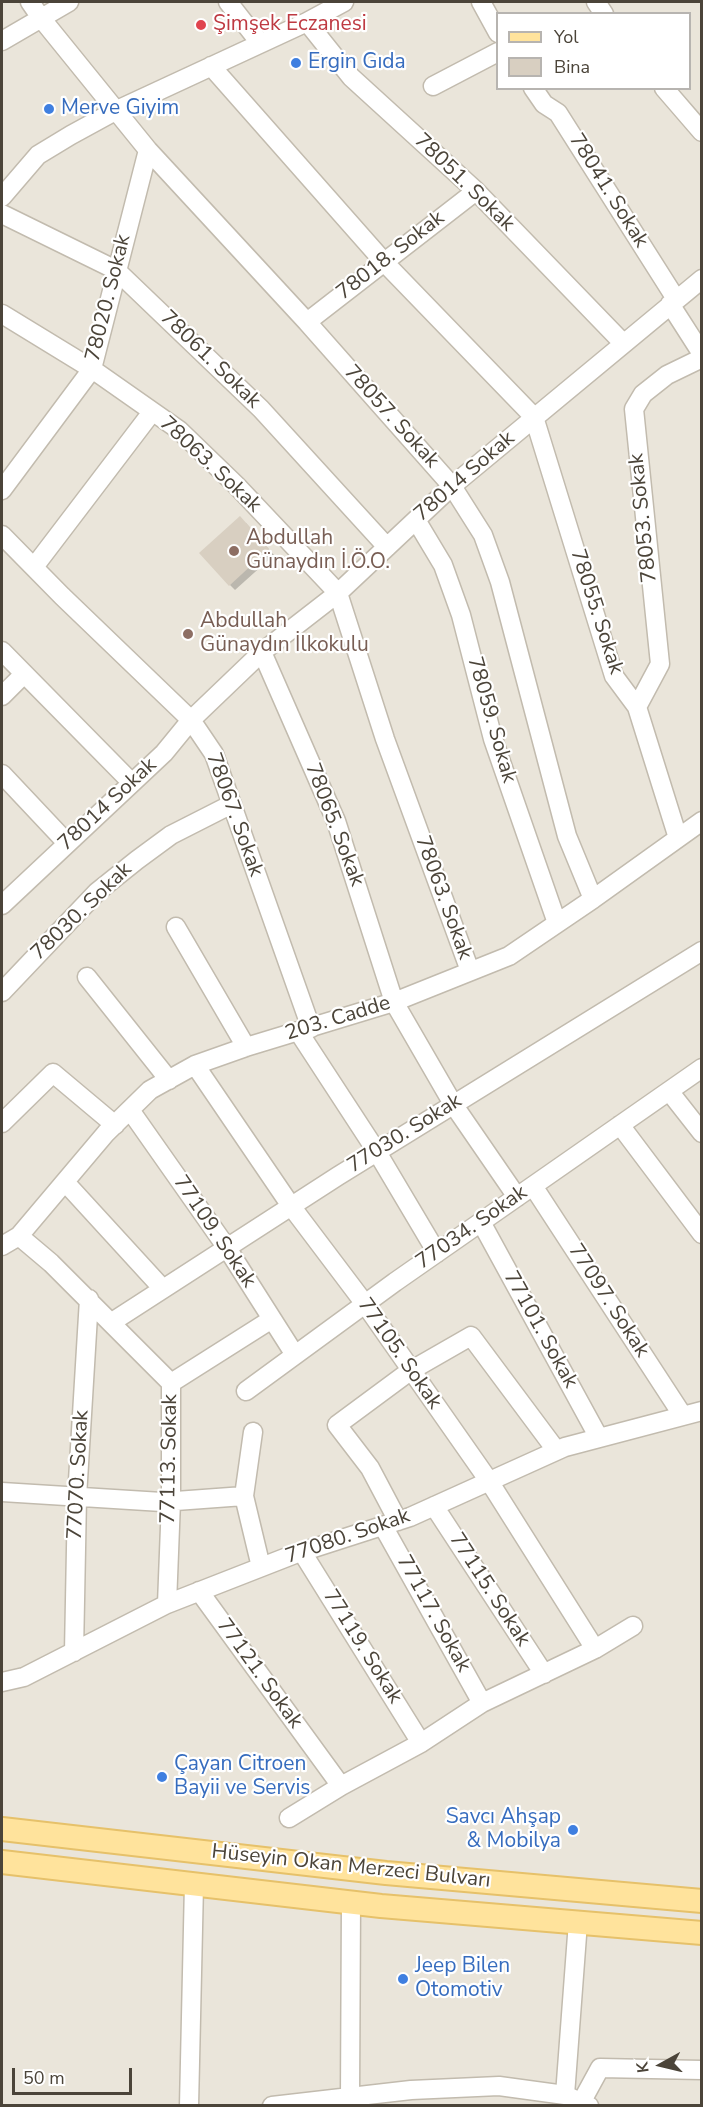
<!DOCTYPE html>
<meta charset="utf-8">
<style>
body{margin:0}
#map{position:relative;width:703px;height:2107px;overflow:hidden;background:#f6f3ec;font-family:"Nunito Sans",sans-serif}
canvas{display:block}
.frame{position:absolute;inset:0;border:3px solid #4b4439;pointer-events:none}
.legend{position:absolute;left:496px;top:12px;width:195px;height:78px;box-sizing:border-box;background:#fff;border:2px solid #b7b4b0;margin:0;padding:8px 10px;list-style:none;font-size:18px;color:#4b4439}
.legend li{display:flex;align-items:center;gap:12px;height:30px}
.legend b{width:30px;border:2px solid #b7b4b0}
.north{position:absolute;left:631px;top:2035px;width:60px;height:60px;-webkit-text-stroke:4px #fff;paint-order:stroke;rotate:262deg;font-size:16px;font-weight:700;line-height:24px;text-align:center;color:#4b4439}
.north::after{content:'';display:block;margin:auto;width:21px;height:27px;background:#4b4439;clip-path:polygon(50% 0,100% 100%,50% 72%,0 100%)}
.scale{position:absolute;left:12px;top:2068px;width:120px;height:27px;box-sizing:border-box;border:3px solid #4b4439;border-top:0;padding-left:8px;font-size:18px;line-height:21px;white-space:nowrap;color:#4b4439;-webkit-text-stroke:4px #fff;paint-order:stroke}
</style>
<div id="map">
<canvas width="703" height="2107"></canvas>
<div class="frame"></div>
<ul class="legend">
<li><b style="height:8px;background:#ffe39c"></b>Yol</li>
<li><b style="height:16px;background:#d8cfc1"></b>Bina</li>
</ul>
<div class="north">K</div>
<div class="scale">50 m</div>
</div>
<script>
const context = document.querySelector('canvas').getContext('2d');
context.lineJoin = 'round';
function fill(path, color) {
  context.fillStyle = color;
  context.fill(path, 'evenodd');
}
function toPath(rows) {
  const path = new Path2D();
  for (const r of rows) {
    path.moveTo(r[0], r[1]);
    for (let i = 2; i < r.length; i += 2) path.lineTo(r[i], r[i + 1]);
  }
  return path;
}
function trace(path, color, width, dash) {
  context.strokeStyle = color;
  context.lineWidth = width;
  context.lineCap = dash ? 'butt' : 'round';
  context.setLineDash(dash || []);
  context.stroke(path);
}
function label(font, color, halo, rows, align = 'center') {
  context.font = font + ' "Nunito Sans",sans-serif';
  context.lineWidth = 4.5;
  context.setLineDash([]);
  context.textBaseline = 'middle';
  context.strokeStyle = halo;
  context.fillStyle = color;
  for (const [text, x, y, turn = 0] of rows) {
    context.save();
    context.translate(x, y);
    context.rotate((+turn || 0) * Math.PI / 180);
    context.textAlign = isNaN(turn) ? turn : align;
    if (halo) context.strokeText(text, 0, 0);
    context.fillText(text, 0, 0);
    context.restore();
  }
}
fill(toPath([
 [2,2,701,2,701,2105,2,2105],
 [498,14,690,14,690,88,498,88]
]), '#eae5da');
fill(toPath([
 [246,523,274,555,235,590,230,585]
]), '#0003');
fill(toPath([
 [240,516,269,549,229,586,199,553]
]), '#d8cfc1');
const minor = toPath([
 [30,2,41,18,148,150,307,322,452,486,483,535,500,582,567,836,593,899],
 [228,2,260,43],
 [481,2,498,33],
 [596,2,604,14],
 [307,22,351,77,476,191,623,343],
 [2,41,69,2],
 [211,66,384,262,534,417,614,676,637,707,678,838],
 [433,86,498,52],
 [533,88,544,104,558,113,676,299],
 [664,88,702,132],
 [2,197,38,155,71,135,115,111,307,22,344,2],
 [2,214,116,270,261,409,387,547],
 [670,304,702,354],
 [2,314,92,369,179,430,236,485,338,593,385,739,470,971],
 [307,322,476,191],
 [2,490,92,369,148,150],
 [416,520,443,565,461,615,493,739,557,923],
 [2,535,62,596,191,720,214,754,311,1028],
 [34,567,152,412],
 [2,651,132,783],
 [262,652,336,821,394,1002,453,1104,517,1197],
 [2,696,24,674],
 [637,707,660,664,634,409,643,394,667,375,702,358],
 [2,774,67,843],
 [2,905,164,753,191,720,262,652,338,593,452,486,702,279],
 [176,927,246,1047],
 [87,977,169,1080],
 [2,992,97,892,137,860,171,835,232,804],
 [298,1031,377,1152,437,1253],
 [195,1065,291,1206,365,1304,489,1481,595,1649],
 [669,1091,702,1133],
 [130,1110,227,1248,295,1355],
 [2,1123,53,1073,115,1125],
 [620,1125,702,1234],
 [65,1182,163,1289],
 [533,1186,683,1416],
 [481,1222,599,1438],
 [19,1236,51,1263,171,1383,171,1501,167,1604],
 [2,1246,19,1236,106,1133,150,1090,195,1065,246,1047,394,1002,509,956,593,899,702,821],
 [112,1322,338,1176,702,951],
 [171,1383,272,1319],
 [246,1391,395,1282,702,1068],
 [253,1432,244,1496,261,1567],
 [2,1492,162,1502,244,1496],
 [434,1506,544,1674],
 [398,1521,370,1468,337,1425,410,1371,471,1336,556,1450],
 [383,1526,482,1703],
 [302,1552,421,1743],
 [199,1591,341,1786],
 [74,1652,77,1497,89,1299],
 [2,1682,24,1677,167,1604,295,1554,410,1517,565,1447,702,1411],
 [289,1818,341,1786,421,1743,482,1703,595,1649,633,1626],
 [565,2095,578,1922],
 [350,2097,351,1902],
 [582,2101,600,2068,702,2070],
 [189,2106,194,1884],
 [272,2106,411,2090,499,2086,565,2095,589,2106]
]);
const major = toPath([
 [2,1829,386,1873,702,1901],
 [2,1862,381,1906,702,1933]
]);
trace(minor, '#c2bbae', 21);
trace(major, '#e6c16a', 26);
trace(minor, '#fff', 18);
trace(major, '#ffe39c', 22);
for (const [x, y, r, color] of [
 [201,25,6,"#e0444e"],
 [296,63,6,"#3f7fe0"],
 [49,109,6,"#3f7fe0"],
 [234,551,6,"#8d6e63"],
 [188,634,6,"#8d6e63"],
 [162,1777,6,"#3f7fe0"],
 [573,1830,6,"#3f7fe0"],
 [403,1979,6,"#3f7fe0"]
]) {
  const dot = new Path2D();
  dot.arc(x, y, r, 0, 2 * Math.PI);
  context.fillStyle = color;
  context.fill(dot);
  trace(dot, '#fff', 2);
}
label('21px', '#be3a42', '#fff', [
 ["Şimşek Eczanesi",213,25]
], 'left');
label('21px', '#366cbe', '#fff', [
 ["Ergin Gıda",308,63],
 ["Merve Giyim",61,109],
 ["Çayan Citroen",174,1765],
 ["Bayii ve Servis",174,1789],
 ["Savcı Ahşap",561,1818,"right"],
 ["& Mobilya",561,1842,"right"],
 ["Jeep Bilen",415,1967],
 ["Otomotiv",415,1991]
], 'left');
label('21px', '#4b4439', '#fff', [
 ["78051. Sokak",464,183,44],
 ["78041. Sokak",608,191,58],
 ["78018. Sokak",391,256,-38],
 ["78020. Sokak",109,298,-76],
 ["78061. Sokak",210,360,44],
 ["78057. Sokak",391,417,48],
 ["78063. Sokak",210,465,43],
 ["78014 Sokak",465,477,-41],
 ["78053. Sokak",644,518,-96],
 ["78055. Sokak",596,612,72],
 ["78059. Sokak",491,720,74],
 ["78014 Sokak",108,805,-43],
 ["78067. Sokak",234,815,70],
 ["78065. Sokak",334,825,69],
 ["78063. Sokak",443,898,70],
 ["78030. Sokak",82,912,-44],
 ["203. Cadde",338,1019,-17],
 ["77030. Sokak",405,1134,-32],
 ["77034. Sokak",472,1228,-35],
 ["77109. Sokak",214,1232,56],
 ["77097. Sokak",608,1301,57],
 ["77101. Sokak",540,1330,61],
 ["77105. Sokak",399,1354,55],
 ["77113. Sokak",170,1459,-89],
 ["77070. Sokak",79,1475,-87],
 ["77080. Sokak",348,1537,-19],
 ["77115. Sokak",489,1590,57],
 ["77117. Sokak",433,1614,61],
 ["77119. Sokak",362,1647,58],
 ["77121. Sokak",259,1674,54],
 ["Hüseyin Okan Merzeci Bulvarı",351,1867,6]
]);
label('21px', '#785e54', '#fff', [
 ["Abdullah",246,539],
 ["Günaydın İ.Ö.O.",246,563],
 ["Abdullah",200,622],
 ["Günaydın İlkokulu",200,646]
], 'left');
</script>
